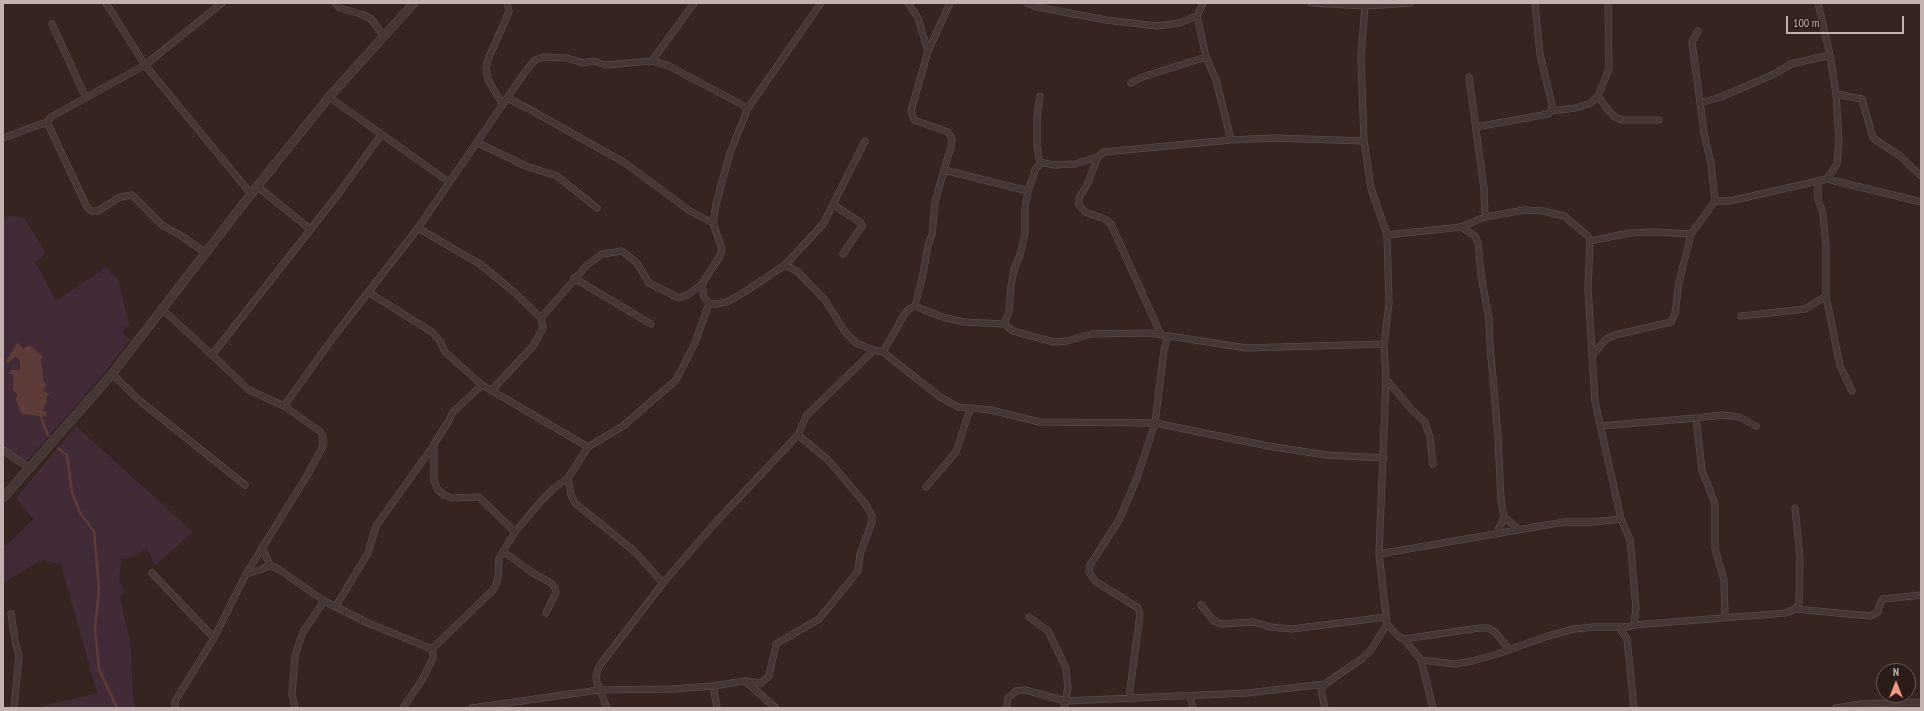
<!DOCTYPE html>
<style>
body{margin:0}
#map{position:relative;width:1924px;height:711px;overflow:hidden;background:#362421;font-family:"PT Sans Narrow",sans-serif}
canvas{display:block}
.frame{position:absolute;inset:0;border:4px solid #c3b2af;pointer-events:none}
.north{position:absolute;left:1876px;top:663px;width:40px;height:40px;box-sizing:border-box;background:#2b1c1a;border:1px solid #685856;border-radius:50%;rotate:0deg;font-size:11px;font-weight:700;line-height:16px;text-align:center;color:#c3b2af}
.north::after{content:'';display:block;margin:auto;width:14px;height:18px;background:#f29886;clip-path:polygon(50% 0,100% 100%,50% 72%,0 100%)}
.scale{position:absolute;left:1786px;top:16px;width:118px;height:18px;box-sizing:border-box;border:2px solid #c3b2af;border-top:0;padding-left:5px;font-size:12px;line-height:14px;white-space:nowrap;color:#c3b2af;-webkit-text-stroke:3px #2b1c1a;paint-order:stroke}
</style>
<div id="map">
<canvas width="1924" height="711"></canvas>
<div class="frame"></div>
<div class="north">N</div>
<div class="scale">100 m</div>
</div>
<script>
const context = document.querySelector('canvas').getContext('2d');
context.lineJoin = 'round';
function fill(path, color) {
  context.fillStyle = color;
  context.fill(path, 'evenodd');
}
function toPath(rows) {
  const path = new Path2D();
  for (const r of rows) {
    path.moveTo(r[0], r[1]);
    for (let i = 2; i < r.length; i += 2) path.lineTo(r[i], r[i + 1]);
  }
  return path;
}
function trace(path, color, width, dash) {
  context.strokeStyle = color;
  context.lineWidth = width;
  context.lineCap = dash ? 'butt' : 'round';
  context.setLineDash(dash || []);
  context.stroke(path);
}
fill(toPath([
 [11,216,24,218,46,253,35,262,56,301,106,267,118,280,129,324,122,333,130,340,100,378,25,463,3,445,3,218],
 [20,346,27,347,43,358,41,359,44,382,43,391,50,394,45,397,47,401,43,411,21,414,17,394,13,390,13,375,20,370,20,362,18,358,15,357,8,363],
 [76,426,193,532,155,565,147,549,134,557,121,559,119,582,125,592,120,596,131,648,133,698,136,708,35,708,97,693,61,564,42,560,3,583,3,543,6,546,33,519,16,498]
]), '#412b37');
fill(toPath([
 [17,343,24,348,29,345,44,357,41,359,44,382,46,384,43,391,50,394,46,397,47,401,43,410,46,412,47,417,21,414,16,399,17,394,13,390,13,375,9,373,11,370,20,370,20,362,18,358,15,357,8,363,6,361]
]), '#5d3b36');
trace(toPath([
 [40,414,48,436],
 [58,448,67,455,72,492,80,513,94,531,99,589,95,628,99,669,117,708]
]), '#5d3b36', 2.5);
const minor = toPath([
 [106,3,145,65,251,194],
 [335,3,340,8,361,14,371,19,384,36],
 [908,3,918,18,928,51],
 [950,3,928,51,911,111,914,120,948,132,952,139,951,147,944,170,1028,191],
 [1027,3,1037,7,1106,20,1157,26,1179,23,1197,16,1203,3],
 [1311,3,1365,6,1410,3],
 [1818,3,1830,55,1836,94,1839,141,1837,164,1827,179],
 [1365,6,1361,56,1364,141,1371,188,1387,235,1389,303,1384,344,1386,379,1379,554,1387,624,1398,636,1404,639,1421,660,1433,708],
 [1197,16,1206,57,1216,80,1231,140],
 [52,24,86,98],
 [652,61,694,3],
 [1469,77,1484,189,1485,217],
 [1131,83,1142,77,1206,57],
 [1836,94,1862,99,1873,138,1900,156,1921,176],
 [1598,96,1608,110,1615,117,1622,120,1659,120],
 [329,97,449,182],
 [507,98,529,109,625,163,690,211,713,223],
 [1700,103,1721,97,1772,75,1791,64,1830,55],
 [503,105,488,80,486,68,489,57,506,19,509,11,507,3],
 [1551,111,1576,108,1591,103,1598,96,1609,69,1608,3],
 [1476,127,1548,114,1551,111,1552,105,1540,54,1535,3],
 [3,138,47,122],
 [1364,141,1275,138,1231,140,1104,152,1098,157,1075,164,1054,165,1044,163,1040,164,1036,168,1028,191,1025,208,1025,233,1020,255,1014,269,1011,286,1009,312,1004,324,1013,331,1054,342,1067,341,1091,334,1150,333,1246,348,1384,344],
 [478,143,526,166,557,176,597,208],
 [1098,157,1087,185,1079,198,1079,205,1085,212,1105,219,1111,224,1161,335],
 [1040,164,1037,146,1037,118,1040,96],
 [1818,181,1818,199,1823,214,1826,247,1826,296,1840,366,1852,391],
 [258,187,310,229],
 [1715,201,1730,201,1827,179,1921,202],
 [834,205,861,223,862,226,843,254],
 [1461,227,1475,236,1478,243,1481,275,1489,319,1490,345,1498,435,1501,501,1504,517,1497,533],
 [418,228,480,264,514,292,541,318,543,328,533,346,491,391],
 [1387,235,1461,227,1485,217,1524,210,1543,211,1564,216,1588,236,1590,241,1588,288,1595,402,1621,519,1630,540,1636,608,1634,625],
 [1590,241,1629,233,1654,232,1691,234],
 [206,253,180,235,162,225,132,195,120,197,98,211,91,211,87,207,47,122,51,117,145,65,222,3],
 [785,265,797,271,825,300,845,332,856,343,874,350,883,352,940,397,958,407,991,410,1039,422,1155,423,1268,446,1326,455,1384,458],
 [574,278,651,324],
 [702,284,704,297,709,303,715,304,727,302,746,291,785,265,823,224,865,141],
 [368,292,432,332,440,341,445,352,482,385,588,447],
 [915,306,923,274,928,245,932,235,935,202,944,170],
 [163,310,212,355,249,390,284,406,321,432,323,438,323,446,308,474,246,574,214,638,175,701,175,708],
 [1741,316,1805,309,1826,296],
 [541,318,587,265,602,254,622,251,637,263,649,283,679,298,689,294,702,284,720,256,722,249,713,223,716,204,730,153,748,108,821,3],
 [883,352,904,315,908,310,915,306,942,317,964,322,1004,324],
 [212,355,336,197,381,135],
 [1592,356,1606,339,1615,335,1671,322,1675,314,1679,282,1691,234,1715,201,1711,164,1704,133,1692,42,1698,31],
 [112,374,140,401,245,485],
 [1386,379,1412,410,1425,422,1430,438,1433,464],
 [284,406,335,335,418,228,525,72,535,60,544,57,567,58,583,63,593,61,606,65,652,61,667,65,748,108],
 [1696,418,1722,415,1739,417,1756,426],
 [1601,426,1696,418,1702,470,1715,504,1715,549,1724,580,1725,617],
 [3,450,29,468],
 [926,487,956,452,970,409],
 [1504,517,1518,529],
 [515,532,541,501,554,488,568,478],
 [262,547,270,565,280,570,324,601,368,623,432,649],
 [504,552,533,573,551,583,555,588,556,592,546,613],
 [1379,554,1564,522,1592,522,1621,519],
 [152,573,214,638],
 [246,574,260,570,270,565],
 [663,583,634,551,575,503,571,495,568,478,588,447,623,426,676,380,695,343,709,303],
 [1201,605,1213,620,1221,624,1254,622,1270,627,1292,629,1386,617],
 [336,606,368,553,376,526,434,445],
 [1795,609,1799,604,1800,557,1795,508],
 [11,614,15,641,19,656,14,708],
 [1029,617,1048,631,1066,668,1068,687,1064,708],
 [1619,627,1627,639,1634,708],
 [1404,639,1479,628,1488,628,1495,632,1509,649],
 [432,649,494,589,498,578,499,558,515,532,479,497,452,498,444,495,437,489,434,480,434,444,448,422,453,412,482,385],
 [1421,660,1455,664,1472,661,1497,654,1548,636,1574,629,1593,627,1626,627,1634,625,1786,613,1795,609,1870,616,1878,612,1881,601,1883,599,1921,595],
 [745,681,776,708],
 [713,686,717,708],
 [1190,696,1193,708],
 [1129,698,1140,614,1138,608,1095,581,1089,572,1090,565,1119,520,1137,478,1155,423,1164,350,1168,336],
 [295,708,292,695,295,656,303,632,324,601],
 [403,708,422,680,430,664,433,657,432,649],
 [472,708,599,690,673,689,713,686,745,681,761,683,769,676,776,644,819,619,858,571,860,554,872,522,872,516,866,505,841,475,827,459,798,435],
 [607,708,596,680,597,672,600,665,663,583,715,523,798,435,806,416,874,350],
 [1006,708,1008,698,1016,691,1025,690,1066,701,1247,693,1325,684],
 [1325,708,1321,690,1325,684,1363,658,1373,647,1387,624],
 [1836,708,1860,704,1921,702]
]);
const tertiary = toPath([
 [3,498,112,374,251,194,329,97,414,3]
]);
trace(minor, '#61524f', 7);
trace(tertiary, '#61524f', 9);
trace(minor, '#473734', 6);
trace(tertiary, '#473734', 8);
</script>
